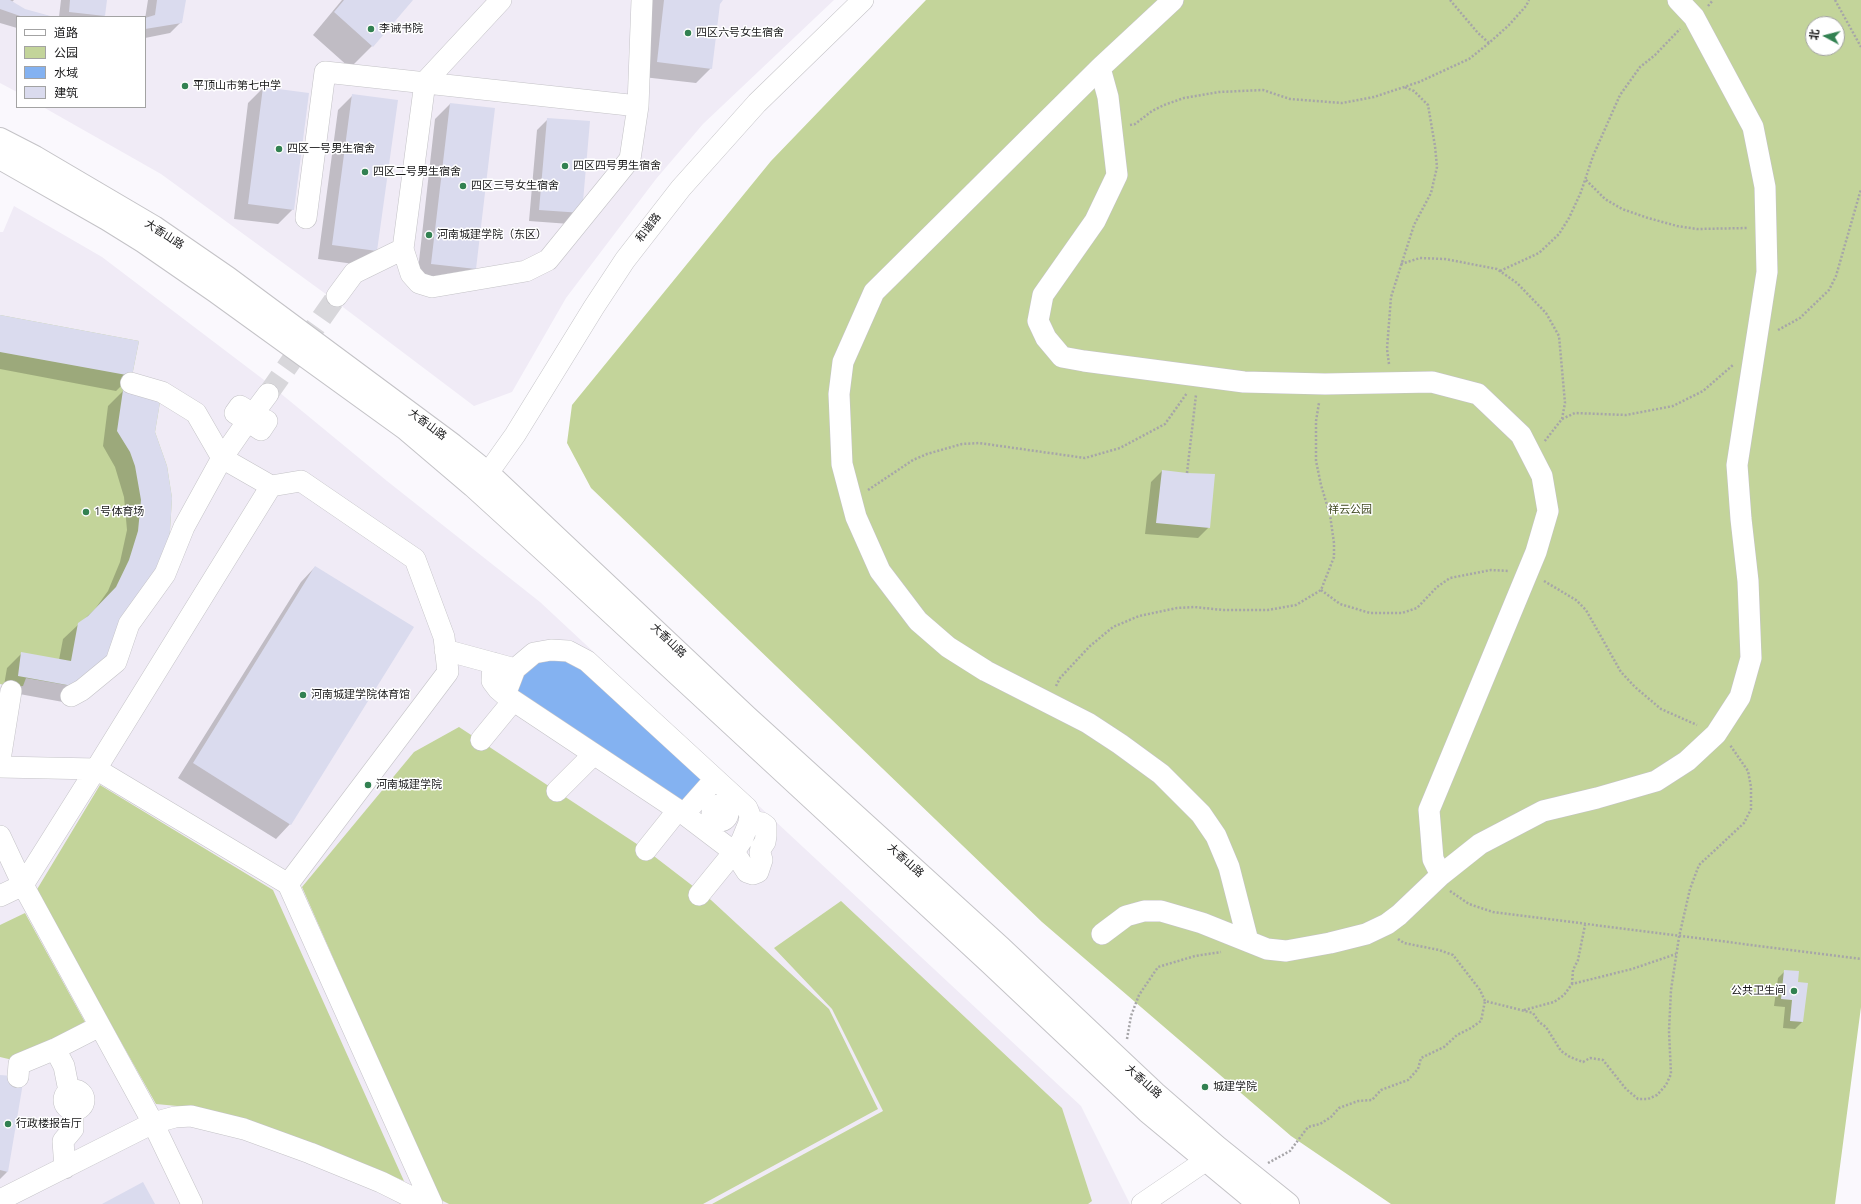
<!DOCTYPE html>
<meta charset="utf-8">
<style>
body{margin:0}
#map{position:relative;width:1861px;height:1204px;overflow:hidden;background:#faf8fd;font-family:"Titillium Web","Noto Sans SC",sans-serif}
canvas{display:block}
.legend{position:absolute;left:16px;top:16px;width:130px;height:92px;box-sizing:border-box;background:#fff;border:1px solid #a3a3a3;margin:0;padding:5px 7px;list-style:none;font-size:12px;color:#19191a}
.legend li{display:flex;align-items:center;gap:8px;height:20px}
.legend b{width:20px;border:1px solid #a3a3a3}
.north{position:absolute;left:1805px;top:16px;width:40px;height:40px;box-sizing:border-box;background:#fff;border:1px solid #a3a3a3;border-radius:50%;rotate:277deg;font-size:11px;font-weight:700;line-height:16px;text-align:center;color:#19191a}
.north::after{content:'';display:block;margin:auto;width:14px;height:18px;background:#328151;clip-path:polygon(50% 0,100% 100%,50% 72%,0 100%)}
</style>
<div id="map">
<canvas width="1861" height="1204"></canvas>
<ul class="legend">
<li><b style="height:5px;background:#fff"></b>道路</li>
<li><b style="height:11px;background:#c3d49a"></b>公园</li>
<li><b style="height:11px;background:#84b2f1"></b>水域</li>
<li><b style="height:11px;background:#dadbee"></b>建筑</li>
</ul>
<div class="north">北</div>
</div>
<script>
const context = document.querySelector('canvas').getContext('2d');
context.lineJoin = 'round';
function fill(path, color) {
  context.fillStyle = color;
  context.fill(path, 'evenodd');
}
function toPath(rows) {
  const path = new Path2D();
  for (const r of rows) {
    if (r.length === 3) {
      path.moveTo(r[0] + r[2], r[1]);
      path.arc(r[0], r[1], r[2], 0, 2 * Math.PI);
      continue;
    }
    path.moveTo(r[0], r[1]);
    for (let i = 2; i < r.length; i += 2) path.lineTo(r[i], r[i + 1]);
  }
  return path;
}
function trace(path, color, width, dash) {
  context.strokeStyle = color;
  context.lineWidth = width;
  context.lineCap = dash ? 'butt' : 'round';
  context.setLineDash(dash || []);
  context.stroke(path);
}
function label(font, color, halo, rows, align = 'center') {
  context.font = font + ' "Titillium Web","Noto Sans SC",sans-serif';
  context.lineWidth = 3;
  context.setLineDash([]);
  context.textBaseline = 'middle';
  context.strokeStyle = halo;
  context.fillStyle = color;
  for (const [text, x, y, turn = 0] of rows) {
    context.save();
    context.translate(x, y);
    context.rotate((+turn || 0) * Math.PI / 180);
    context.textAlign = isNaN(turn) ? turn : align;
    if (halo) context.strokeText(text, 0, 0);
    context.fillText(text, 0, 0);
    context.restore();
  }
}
fill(toPath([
 [0,0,834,0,703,124,656,179,566,298,512,392,474,406,323,292,161,174,43,107,145,107,145,17,17,17,17,92,0,83],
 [14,206,102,257,268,383,387,481,540,602,1081,1106,1130,1204,0,1204,0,232,3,232]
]), '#f0ebf6');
fill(toPath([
 [926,0,1861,0,1861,1007,1835,1204,1391,1204,1291,1136,1042,922,591,488,567,443,572,405,771,161],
 [1813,24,1837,24,1837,48,1813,48],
 [0,315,139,341,132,376,161,396,155,432,167,466,172,498,169,546,78,687,26,678,23,686,12,687,0,684],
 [459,727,646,850,711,900,829,1009,878,1109,703,1204,449,1204,439,1199,302,887,414,752],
 [100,785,273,890,404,1181,335,1152,248,1120,188,1107,156,1104,36,891],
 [841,901,1062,1108,1092,1201,1088,1204,712,1204,883,1111,832,1009,774,948],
 [25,913,86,1024,17,1061,0,1057,0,925]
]), '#c3d49a');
fill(toPath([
 [544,657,574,661,706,779,685,808,514,694,531,662]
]), '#84b2f1');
fill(toPath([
 [0,0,14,0,12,2,25,10,52,17,17,17,17,28,0,23],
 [61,0,106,0,104,16,59,17],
 [148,0,184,0,181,22,170,33,145,38,145,19],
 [342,0,412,0,372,46,350,68,313,35],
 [652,0,722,0,719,4,711,68,696,83,643,77],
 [263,88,293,209,278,224,234,219,248,103],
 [353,95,376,250,361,265,318,259,338,110],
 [450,104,494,109,475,269,417,279,435,119],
 [548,119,581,213,570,224,529,221,537,130],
 [0,316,131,376,116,391,0,369],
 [123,391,154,432,171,498,63,702,3,691,7,668,22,653,59,660,63,639,95,609,108,591,120,562,127,530,124,497,115,467,103,446,108,406],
 [1162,471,1187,474,1209,527,1198,538,1145,534,1151,482],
 [315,567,290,824,276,839,178,778,301,582],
 [1785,971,1797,982,1802,1022,1795,1029,1783,1028,1785,1007,1774,1006,1778,978],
 [0,1076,7,1172,0,1179]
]), '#0003');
fill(toPath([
 [0,0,10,0,25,9,54,17,23,17,0,9],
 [70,0,107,0,105,16,69,12],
 [157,0,186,0,182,23,145,29,145,18,155,15],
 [344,0,413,0,373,47,334,12],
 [664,0,723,0,720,4,712,69,657,62],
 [263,87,309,93,294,210,248,204],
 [352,94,398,100,377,251,332,245],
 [450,103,495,108,476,269,431,264],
 [547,118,590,121,582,213,539,210],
 [0,315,139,341,132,376,0,352],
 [123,390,161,396,155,432,167,466,172,498,169,546,107,665,78,687,18,676,21,652,71,661,78,623,88,616,116,587,129,560,138,531,141,500,135,466,130,452,117,431],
 [1162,470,1187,473,1215,474,1210,528,1156,523],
 [315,566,414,627,291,825,193,763],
 [1784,970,1799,971,1798,982,1808,983,1803,1022,1790,1021,1792,1000,1781,999],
 [0,1075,24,1077,8,1172,0,1170],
 [143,1182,155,1204,102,1204]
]), '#dadbee');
trace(toPath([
 [268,394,337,296]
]), '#d8d7db', 21, [21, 10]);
const minor = toPath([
 [1173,0,1100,68,1108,97,1117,175,1095,221,1043,295,1038,321,1046,338,1062,357,1084,361,1244,382,1325,384,1432,382,1478,394,1521,435,1542,476,1548,511,1536,552,1429,810,1433,859,1441,875],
 [1100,68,874,292,843,362,839,394,842,464,856,517,880,571,918,621,948,647,986,671,1088,723,1120,744,1161,774,1201,814,1216,836,1229,867,1248,941],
 [638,106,642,0],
 [306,218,325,72,638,106,630,159,548,260,526,271,432,287,419,283,411,274,403,249],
 [337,296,354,273,403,249,425,82,501,0],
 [253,414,267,421,261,430,235,413,240,406,253,414,268,394],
 [247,422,222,458,271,486,96,769,288,884],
 [475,485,488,473,515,435,594,307,625,260,681,188,757,103,863,0],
 [271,486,301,481,415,559,444,637,448,672,288,884,432,1204],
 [445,650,515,669,534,653,551,650,568,651,587,661,747,808,751,818,742,840,734,852,684,814,505,695,515,669],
 [493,663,492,681,498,689,505,695],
 [71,696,82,690,116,662,129,624,165,574,184,527,222,458,196,413,162,392,131,383],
 [481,740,513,701],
 [0,760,11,691],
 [0,767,96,769],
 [557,791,594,754],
 [720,813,8],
 [684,814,715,779],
 [0,836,23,885,153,1123,192,1204],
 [646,850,678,810],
 [699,895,734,852,747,872,753,874,758,872,762,860,760,853,761,848,765,842,766,836,766,826,762,823,749,821],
 [0,896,23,885,96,769],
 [1102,934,1126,916,1144,911,1161,911,1202,923,1267,949,1286,951,1330,943,1366,934,1387,924,1399,915,1441,875,1480,844,1543,811,1597,798,1656,781,1687,761,1716,734,1740,697,1751,658,1748,581,1741,519,1737,465,1767,272,1765,187,1753,127,1694,17,1678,0],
 [55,1049,64,1066,69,1091],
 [18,1077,19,1064,55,1049,100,1026],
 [74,1100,10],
 [65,1168,63,1141,73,1129,73,1110],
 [0,1200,153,1123,175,1117,191,1116,244,1129,310,1153,381,1182,425,1204],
 [1142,1204,1205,1161,1216,1146]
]);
const major = toPath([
 [0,139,35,157,154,227,228,278,453,445,488,473,747,717,1000,947,1155,1093,1216,1146,1288,1204],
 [0,158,107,219,144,242,215,291,406,429,473,486,552,558,990,963,1148,1112,1259,1204]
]);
trace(minor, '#c4c3c7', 22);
trace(major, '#c4c3c7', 24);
trace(toPath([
 [1450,0,1478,33,1489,43],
 [1835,0,1861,47],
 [1708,6,1713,0],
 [1130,125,1135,124,1152,111,1164,105,1184,98,1219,92,1263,90,1290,99,1342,103,1374,97,1419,82,1469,59,1489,43,1509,25,1526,6,1529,0],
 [1586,180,1605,199,1622,209,1648,218,1677,226,1697,229,1748,228],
 [1401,264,1420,258,1445,259,1497,269,1517,283,1546,313,1559,336,1565,403,1562,419,1544,442],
 [1500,271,1539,253,1559,234,1569,218,1581,192,1593,156,1620,95,1640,67,1655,55,1680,29],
 [1778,330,1800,318,1829,290,1836,276,1861,189],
 [1389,364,1387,349,1391,297,1414,225,1431,193,1437,167,1435,146,1428,105,1414,91,1404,87],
 [1562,419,1575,413,1626,415,1673,406,1703,391,1733,365],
 [1187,473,1196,395],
 [868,490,913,460,927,454,962,444,979,443,1085,458,1120,448,1165,424,1187,393],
 [1544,581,1576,600,1586,610,1621,672,1635,687,1661,709,1697,725],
 [1321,590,1340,604,1370,613,1402,613,1417,608,1437,587,1450,578,1491,570,1509,571],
 [1056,686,1060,678,1090,646,1113,627,1139,616,1177,608,1194,607,1223,610,1268,610,1296,605,1321,590,1334,557,1334,543,1330,515,1321,485,1316,461,1316,421,1319,403],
 [1450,891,1469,904,1493,912,1861,959],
 [1398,939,1404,943,1439,950,1453,955,1480,990,1485,1001,1533,1013,1539,1022,1546,1027,1561,1051,1570,1057,1583,1062,1590,1058,1603,1060,1626,1089,1638,1099,1648,1099,1657,1095,1666,1085,1671,1074,1669,1031,1671,990,1679,937,1690,889,1699,865,1744,823,1751,809,1751,787,1748,771,1730,745],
 [1572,984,1573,970,1578,960,1585,925],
 [1524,1010,1554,1002,1564,995,1572,984,1632,969,1676,954],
 [1127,1039,1131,1016,1139,995,1158,967,1195,956,1221,952],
 [1268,1163,1290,1151,1308,1127,1320,1124,1331,1117,1339,1108,1358,1101,1372,1100,1381,1090,1408,1080,1418,1069,1421,1058,1444,1047,1457,1035,1471,1028,1481,1021,1485,1001]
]), '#a6a5a8', 2.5, [2, 2]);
trace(minor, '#fff', 21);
trace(major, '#fff', 22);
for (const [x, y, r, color] of [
 [371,29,4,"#328151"],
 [688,33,4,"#328151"],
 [185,86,4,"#328151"],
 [279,149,4,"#328151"],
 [565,166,4,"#328151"],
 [365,172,4,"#328151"],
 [463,186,4,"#328151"],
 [429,235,4,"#328151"],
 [86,512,4,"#328151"],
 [303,695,4,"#328151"],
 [368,785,4,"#328151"],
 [1794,991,4,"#328151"],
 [1205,1087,4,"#328151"],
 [8,1124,4,"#328151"]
]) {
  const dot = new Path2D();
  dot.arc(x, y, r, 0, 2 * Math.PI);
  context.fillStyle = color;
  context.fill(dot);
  trace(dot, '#fff', 1.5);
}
label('11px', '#19191a', '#fff', [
 ["李诫书院",379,29],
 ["四区六号女生宿舍",696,33],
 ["平顶山市第七中学",193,86],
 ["四区一号男生宿舍",287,149],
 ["四区四号男生宿舍",573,166],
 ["四区二号男生宿舍",373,172],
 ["四区三号女生宿舍",471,186],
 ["河南城建学院（东区）",437,235],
 ["1号体育场",94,512],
 ["河南城建学院体育馆",311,695],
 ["河南城建学院",376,785],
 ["公共卫生间",1786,991,"right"],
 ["城建学院",1213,1087],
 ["行政楼报告厅",16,1124]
], 'left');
label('11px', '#19191a', '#fff', [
 ["和谐路",649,228,-52],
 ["大香山路",164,235,33],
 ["大香山路",427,425,37],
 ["大香山路",668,641,44],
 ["大香山路",905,861,42],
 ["大香山路",1143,1082,42]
]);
label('11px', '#3e481f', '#fff', [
 ["祥云公园",1350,510]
]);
</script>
